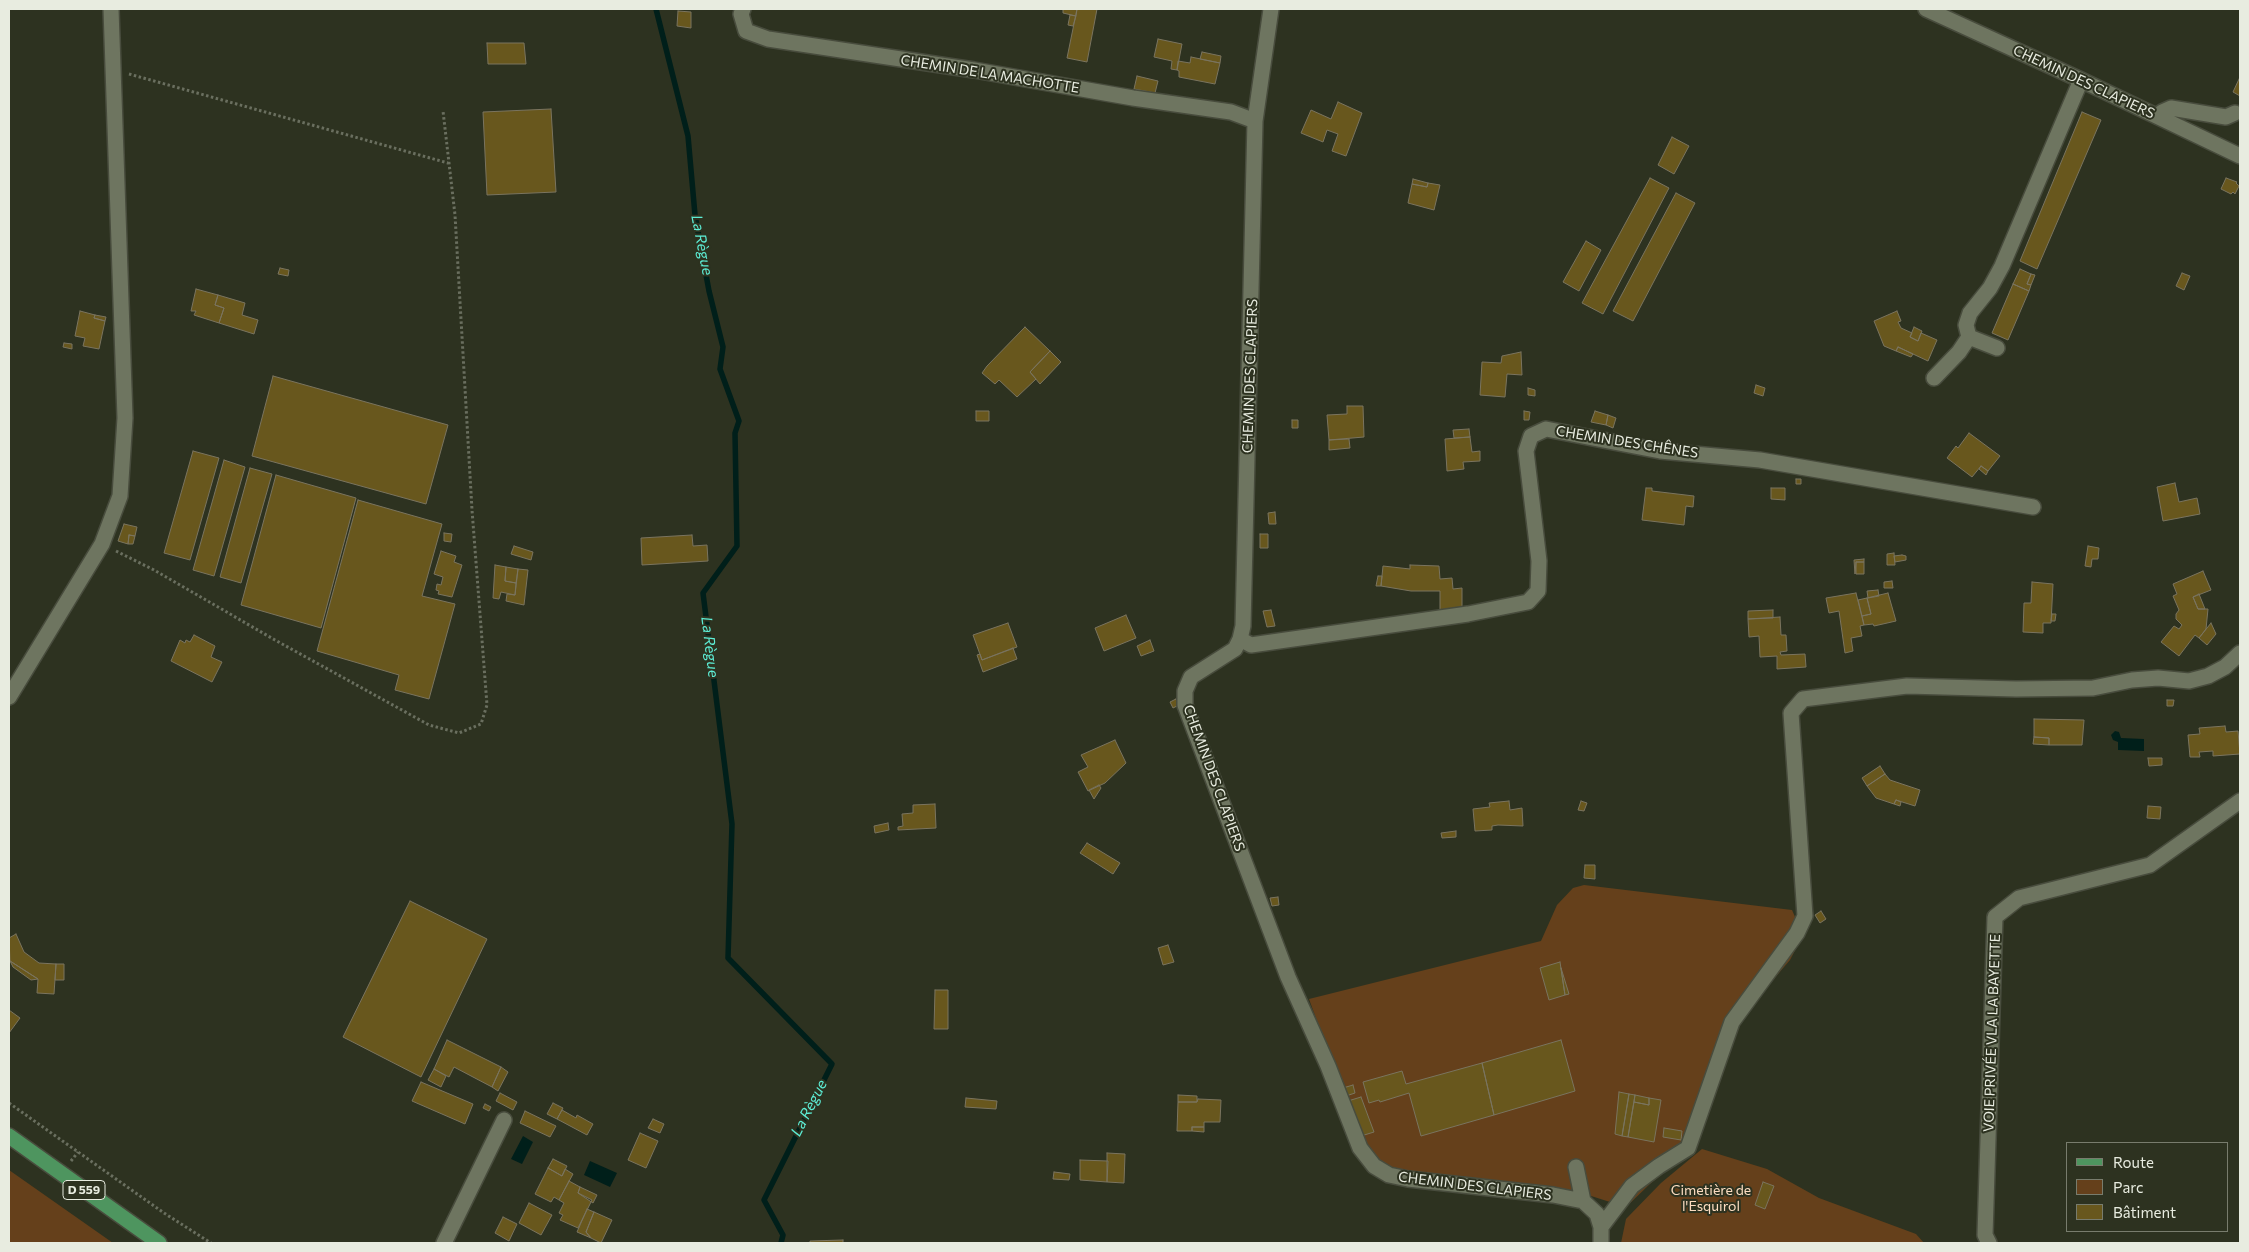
<!DOCTYPE html>
<meta charset="utf-8">
<style>
body{margin:0}
#map{position:relative;width:2249px;height:1252px;overflow:hidden;background:#2d3220;font-family:Commissioner,sans-serif}
canvas{display:block}
.frame{position:absolute;inset:0;border:10px solid #e8ece0;pointer-events:none}
.legend{position:absolute;left:2066px;top:1142px;width:162px;height:90px;box-sizing:border-box;background:#2d3220;border:1px solid #787c6d;margin:0;padding:6px 9px;list-style:none;font-size:15px;color:#e8ece0}
.legend li{display:flex;align-items:center;gap:10px;height:25px}
.legend b{width:25px;border:1px solid #787c6d}
</style>
<div id="map">
<canvas width="2249" height="1252"></canvas>
<div class="frame"></div>
<ul class="legend">
<li><b style="height:6px;background:#4e955f"></b>Route</li>
<li><b style="height:14px;background:#65401b"></b>Parc</li>
<li><b style="height:14px;background:#68571d"></b>Bâtiment</li>
</ul>
</div>
<script>
const context = document.querySelector('canvas').getContext('2d');
context.lineJoin = 'round';
function fill(path, color) {
  context.fillStyle = color;
  context.fill(path, 'evenodd');
}
function toPath(rows) {
  const path = new Path2D();
  for (const r of rows) {
    path.moveTo(r[0], r[1]);
    for (let i = 2; i < r.length; i += 2) path.lineTo(r[i], r[i + 1]);
  }
  return path;
}
function trace(path, color, width, dash) {
  context.strokeStyle = color;
  context.lineWidth = width;
  context.lineCap = dash ? 'butt' : 'round';
  context.setLineDash(dash || []);
  context.stroke(path);
}
function label(font, color, halo, rows, align = 'center') {
  context.font = font + ' Commissioner,sans-serif';
  context.lineWidth = 4;
  context.setLineDash([]);
  context.textBaseline = 'middle';
  context.strokeStyle = halo;
  context.fillStyle = color;
  for (const [text, x, y, turn = 0] of rows) {
    context.save();
    context.translate(x, y);
    context.rotate((+turn || 0) * Math.PI / 180);
    context.textAlign = isNaN(turn) ? turn : align;
    if (halo) context.strokeText(text, 0, 0);
    context.fillText(text, 0, 0);
    context.restore();
  }
}
fill(toPath([
 [1584,885,1792,910,1803,935,1790,960,1733,1027,1696,1147,1651,1183,1624,1209,1610,1227,1610,1202,1588,1195,1408,1174,1390,1168,1376,1160,1359,1137,1309,999,1541,941,1557,905,1573,888],
 [1702,1149,1767,1169,1819,1198,1916,1234,1924,1243,1621,1243,1626,1219,1661,1183],
 [9,1170,113,1243,9,1243]
]), '#65401b');
fill(toPath([
 [2115,731,2119,732,2121,738,2144,739,2144,751,2118,750,2118,742,2113,740,2111,735],
 [523,1136,533,1142,522,1164,511,1159],
 [590,1161,617,1173,610,1187,584,1175]
]), '#001f1a');
trace(toPath([
 [656,9,688,136,695,215,709,291,723,347,720,369,739,421,735,433,737,546,703,593,732,824,728,958,832,1064,764,1200,783,1235,781,1243]
]), '#001f1a', 5.5);
const building = toPath([
 [1063,9,1077,9,1076,16,1063,13,1063,9],
 [1077,9,1097,9,1087,62,1067,58,1077,9],
 [678,11,691,12,691,28,677,26,678,11],
 [1070,15,1076,16,1073,26,1068,25,1070,15],
 [1158,39,1182,44,1177,70,1171,69,1172,61,1154,57,1158,39],
 [487,43,524,43,526,64,488,64,487,43],
 [1202,52,1221,56,1220,63,1200,59,1202,52],
 [1191,57,1220,63,1215,84,1179,77,1179,71,1177,70,1178,61,1190,63,1191,57],
 [1137,76,1158,81,1155,93,1134,89,1137,76],
 [2240,77,2240,96,2233,92,2240,77],
 [1338,102,1362,113,1346,156,1332,151,1338,134,1327,130,1323,142,1301,133,1311,110,1331,119,1338,102],
 [551,109,556,192,487,195,483,112,551,109],
 [2082,112,2101,120,2037,269,2020,261,2082,112],
 [1672,137,1689,146,1674,174,1658,165,1672,137],
 [1650,178,1669,188,1603,314,1582,303,1650,178],
 [2226,178,2237,182,2236,183,2239,186,2235,194,2233,192,2231,194,2221,189,2226,178],
 [1413,179,1428,183,1427,187,1412,184,1413,179],
 [1428,183,1440,185,1434,210,1408,203,1412,184,1427,187,1428,183],
 [1676,193,1695,203,1633,321,1613,311,1676,193],
 [1586,241,1601,250,1579,291,1563,282,1586,241],
 [280,268,289,270,288,276,278,274,280,268],
 [2020,269,2031,274,2027,284,2031,285,2029,291,2013,284,2020,269],
 [2182,273,2190,276,2184,290,2176,286,2182,273],
 [2031,274,2035,275,2031,285,2027,284,2031,274],
 [2013,284,2029,291,2008,340,1992,333,2013,284],
 [196,289,218,295,215,305,224,308,219,323,194,315,196,311,191,311,196,289],
 [218,295,245,303,242,315,258,320,254,334,219,323,224,308,215,305,218,295],
 [80,311,95,315,94,318,105,321,99,349,83,346,85,338,75,336,80,311],
 [1897,311,1901,321,1898,322,1901,328,1912,333,1910,337,1918,341,1921,333,1937,340,1928,361,1898,347,1896,351,1884,346,1874,321,1897,311],
 [95,315,106,317,105,321,94,318,95,315],
 [1025,327,1050,351,1030,372,1036,379,1017,397,999,380,995,384,982,373,987,366,1025,327],
 [1914,327,1922,331,1918,341,1910,337,1914,327],
 [64,343,72,344,72,349,63,347,64,343],
 [1898,347,1913,354,1911,357,1896,351,1898,347],
 [1050,351,1061,362,1040,384,1030,372,1050,351],
 [1521,352,1522,375,1507,374,1505,397,1480,395,1482,362,1501,363,1502,356,1521,352],
 [273,376,448,425,426,504,252,456,273,376],
 [1756,385,1765,388,1763,396,1754,393,1756,385],
 [1528,388,1535,390,1535,396,1528,395,1528,388],
 [1347,406,1363,406,1364,437,1329,440,1327,415,1347,414,1347,406],
 [976,411,989,411,989,421,976,421,976,411],
 [1524,411,1530,412,1529,420,1524,420,1524,411],
 [1595,411,1608,415,1606,425,1591,422,1595,411],
 [1608,415,1616,418,1613,428,1606,425,1608,415],
 [1292,420,1298,420,1298,428,1292,428,1292,420],
 [1469,429,1470,437,1454,438,1453,430,1469,429],
 [1969,433,2000,456,1988,471,1981,466,1972,477,1947,458,1956,446,1958,448,1969,433],
 [1470,437,1472,452,1480,451,1480,461,1463,462,1464,469,1447,471,1445,439,1470,437],
 [1349,439,1350,448,1329,450,1329,440,1349,439],
 [193,451,219,458,190,560,164,553,193,451],
 [224,460,245,467,214,576,193,570,224,460],
 [1981,466,1988,471,1986,475,1979,469,1981,466],
 [250,468,272,474,241,583,220,577,250,468],
 [276,475,356,498,321,628,241,605,276,475],
 [1796,479,1801,479,1801,484,1796,484,1796,479],
 [2175,483,2179,502,2197,498,2200,514,2163,521,2157,487,2175,483],
 [1646,488,1652,488,1652,491,1694,496,1693,507,1686,506,1684,525,1642,520,1646,488],
 [1771,488,1785,488,1785,500,1771,499,1771,488],
 [358,500,442,524,422,596,455,604,429,699,395,690,399,675,317,651,358,500],
 [1275,512,1276,524,1269,524,1268,513,1275,512],
 [124,524,137,527,135,536,129,535,128,544,118,541,124,524],
 [444,533,452,534,451,542,444,541,444,533],
 [1260,534,1268,534,1268,548,1260,548,1260,534],
 [129,535,135,536,133,544,128,544,129,535],
 [692,535,693,546,707,545,708,561,642,565,641,538,692,535],
 [514,546,533,552,531,560,511,554,514,546],
 [2088,546,2099,548,2098,559,2092,559,2091,567,2085,566,2088,546],
 [441,551,456,556,454,562,462,565,452,597,438,594,439,591,436,590,437,584,441,585,443,577,434,574,441,551],
 [1894,553,1895,565,1887,565,1887,554,1894,553],
 [1902,555,1906,556,1906,560,1895,562,1894,556,1902,555],
 [1864,559,1864,562,1856,562,1855,574,1854,560,1864,559],
 [1856,562,1864,562,1864,574,1856,574,1856,562],
 [495,565,506,567,505,581,516,583,515,595,501,592,499,599,493,598,495,565],
 [1410,565,1439,566,1440,579,1452,578,1453,589,1462,588,1462,608,1440,611,1440,591,1411,591,1381,586,1383,566,1410,569,1410,565],
 [506,567,518,569,516,583,505,581,506,567],
 [518,569,528,570,524,605,506,601,507,594,515,595,518,569],
 [2203,571,2211,590,2193,597,2198,609,2208,609,2206,629,2199,638,2195,635,2179,656,2161,642,2174,626,2179,629,2182,625,2176,619,2176,614,2179,610,2173,596,2177,594,2173,584,2203,571],
 [1378,576,1382,576,1381,586,1376,586,1378,576],
 [1892,581,1893,588,1884,588,1884,582,1892,581],
 [2032,582,2053,584,2051,623,2043,623,2043,633,2023,632,2024,603,2031,603,2032,582],
 [1878,590,1879,596,1868,598,1867,591,1878,590],
 [1856,593,1864,625,1860,626,1862,636,1851,638,1853,651,1845,653,1839,611,1829,613,1826,598,1856,593],
 [1888,593,1896,621,1874,626,1873,624,1864,625,1862,616,1871,614,1867,598,1888,593],
 [2199,594,2205,609,2198,609,2193,597,2199,594],
 [1867,598,1871,614,1862,616,1858,600,1867,598],
 [1271,610,1275,626,1267,627,1263,611,1271,610],
 [1773,610,1773,618,1748,619,1748,611,1773,610],
 [2052,614,2056,614,2055,621,2051,621,2052,614],
 [1126,615,1136,638,1104,651,1095,628,1126,615],
 [1780,617,1781,635,1786,635,1787,651,1780,652,1781,655,1805,654,1806,667,1777,669,1777,656,1760,657,1759,636,1749,637,1748,619,1780,617],
 [1008,623,1017,647,982,660,973,635,1008,623],
 [2211,623,2216,634,2207,645,2199,638,2211,623],
 [194,635,215,646,211,657,222,662,212,682,171,661,180,640,185,643,186,640,190,642,194,635],
 [1150,640,1154,651,1141,656,1137,646,1150,640],
 [1013,648,1017,659,983,672,977,655,980,654,982,660,1013,648],
 [1176,699,1179,705,1173,708,1170,702,1176,699],
 [2167,700,2174,700,2173,706,2167,706,2167,700],
 [2034,719,2084,720,2082,745,2049,745,2049,738,2034,737,2034,719],
 [2225,726,2226,732,2238,731,2240,754,2213,756,2213,751,2199,752,2200,757,2190,757,2188,735,2200,734,2199,728,2225,726],
 [2034,737,2049,738,2049,745,2033,744,2034,737],
 [1115,740,1126,763,1105,783,1088,791,1078,772,1088,767,1081,755,1115,740],
 [2148,758,2162,758,2162,765,2149,766,2148,758],
 [1880,766,1885,774,1867,786,1862,778,1880,766],
 [1885,774,1890,780,1920,790,1915,806,1896,800,1894,804,1876,798,1867,786,1885,774],
 [1099,785,1101,788,1094,799,1089,790,1099,785],
 [1896,800,1901,802,1900,806,1894,804,1896,800],
 [1509,801,1510,810,1522,808,1523,826,1498,825,1492,826,1492,830,1475,831,1473,809,1490,807,1489,803,1509,801],
 [1581,801,1587,803,1584,811,1578,810,1581,801],
 [935,804,936,828,898,830,898,827,903,826,902,814,913,813,913,805,935,804],
 [2148,806,2161,807,2160,819,2147,818,2148,806],
 [888,823,889,830,875,833,874,826,888,823],
 [1456,831,1456,837,1442,838,1441,833,1456,831],
 [1087,843,1120,863,1113,874,1080,853,1087,843],
 [1585,865,1595,865,1595,879,1584,878,1585,865],
 [1278,897,1279,905,1272,906,1270,898,1278,897],
 [410,901,487,939,421,1077,343,1037,410,901],
 [1821,911,1826,919,1820,923,1815,915,1821,911],
 [16,934,24,952,39,963,56,964,54,994,37,993,38,979,10,961,9,938,16,934],
 [1168,945,1174,962,1163,965,1158,948,1168,945],
 [10,961,38,979,31,980,13,967,10,961],
 [1560,962,1565,995,1549,1000,1540,968,1560,962],
 [56,964,64,964,64,980,55,980,56,964],
 [1561,968,1569,994,1565,995,1561,968],
 [935,990,948,990,948,1029,934,1029,935,990],
 [9,1010,20,1018,9,1033,9,1010],
 [447,1040,501,1067,492,1087,454,1067,449,1077,434,1069,447,1040],
 [1561,1040,1575,1091,1494,1115,1482,1063,1561,1040],
 [1482,1063,1494,1115,1421,1136,1409,1093,1380,1102,1379,1100,1369,1103,1363,1082,1402,1071,1406,1084,1482,1063],
 [501,1067,508,1072,498,1091,492,1087,501,1067],
 [434,1069,446,1076,441,1087,428,1080,434,1069],
 [421,1082,473,1104,465,1124,412,1101,421,1082],
 [1353,1085,1355,1093,1346,1096,1343,1088,1353,1085],
 [1619,1092,1629,1094,1622,1136,1615,1134,1619,1092],
 [500,1093,517,1102,513,1110,496,1101,500,1093],
 [1629,1094,1635,1095,1628,1137,1622,1136,1629,1094],
 [1178,1095,1197,1096,1197,1102,1178,1102,1178,1095],
 [1635,1095,1649,1098,1649,1105,1634,1102,1635,1095],
 [1361,1097,1374,1132,1361,1136,1348,1101,1361,1097],
 [966,1098,997,1101,996,1109,965,1107,966,1098],
 [1649,1098,1661,1100,1654,1142,1628,1137,1634,1102,1649,1105,1649,1098],
 [1198,1099,1221,1100,1220,1122,1204,1122,1204,1127,1192,1127,1192,1131,1177,1131,1178,1102,1197,1102,1198,1099],
 [553,1103,563,1108,557,1119,547,1114,553,1103],
 [485,1104,491,1107,489,1111,483,1108,485,1104],
 [562,1110,576,1118,577,1115,593,1124,587,1135,557,1119,562,1110],
 [525,1111,556,1126,550,1137,520,1123,525,1111],
 [653,1119,664,1124,660,1133,648,1128,653,1119],
 [1192,1127,1204,1127,1204,1132,1192,1131,1192,1127],
 [1664,1128,1682,1131,1681,1140,1663,1137,1664,1128],
 [640,1133,658,1141,646,1168,628,1160,640,1133],
 [1107,1153,1125,1154,1124,1183,1107,1182,1107,1153],
 [553,1159,567,1166,562,1176,548,1168,553,1159],
 [1080,1160,1108,1161,1107,1182,1080,1180,1080,1160],
 [548,1168,562,1176,565,1169,573,1174,559,1200,554,1197,551,1202,535,1194,548,1168],
 [1054,1172,1070,1174,1069,1180,1053,1179,1054,1172],
 [569,1181,580,1187,578,1193,592,1200,578,1228,560,1220,563,1215,559,1213,564,1203,559,1200,569,1181],
 [1763,1182,1774,1186,1765,1209,1755,1205,1763,1182],
 [580,1187,597,1195,593,1203,578,1193,580,1187],
 [529,1203,552,1215,541,1235,519,1223,529,1203],
 [587,1209,594,1212,586,1232,591,1238,577,1232,587,1209],
 [594,1212,612,1220,601,1243,591,1238,586,1232,594,1212],
 [503,1217,517,1224,509,1241,495,1233,503,1217],
 [843,1240,843,1243,810,1243,810,1241,843,1240]
]);
fill(building, '#68571d');
trace(building, '#7a745f', 1);
const minor = toPath([
 [743,9,741,14,746,31,768,39,974,70,1133,98,1231,112,1255,121],
 [1271,9,1255,121,1243,626,1240,639,1235,649,1191,677,1185,691,1185,705,1288,977,1328,1066,1360,1148,1374,1166,1389,1175,1408,1179,1553,1195,1583,1201,1597,1214,1601,1227,1601,1243],
 [1926,9,2081,80,2240,156],
 [2159,117,2162,112,2171,108,2226,117,2235,113],
 [1997,348,1969,337,1966,325,1970,313,1990,288,2002,266,2081,80],
 [1934,378,1959,352,1969,337],
 [1240,639,1251,645,1468,614,1528,602,1538,591,1539,561,1526,451,1531,436,1546,429,1660,451,1760,460,2033,507],
 [9,697,102,544,120,496,125,418,111,9],
 [1576,1167,1583,1201],
 [1601,1227,1632,1186,1659,1166,1688,1148,1732,1022,1797,933,1805,916,1791,713,1803,699,1907,686,2016,689,2093,688,2132,680,2158,678,2189,681,2208,676,2225,667,2240,653],
 [444,1243,504,1120],
 [1989,1243,1985,1235,1995,917,2019,898,2150,865,2240,801]
]);
const major = toPath([
 [9,1136,159,1243]
]);
trace(minor, '#484c3d', 18);
trace(major, '#484c3d', 18);
trace(toPath([
 [129,74,448,163],
 [116,551,154,570,275,640,429,725,459,733,481,724,487,705,472,510,455,215,443,111],
 [9,1103,164,1213,211,1243],
 [71,1161,78,1152]
]), '#6a6f5f', 3, [2.5, 2.5]);
trace(minor, '#6e7560', 15);
trace(major, '#4e955f', 15);
for (const [x, y, w] of [
 [84,1190,42]
]) {
  const box = new Path2D();
  box.roundRect(x - w / 2, y - 9.5, w, 19, 4);
  context.fillStyle = '#2d3220';
  context.fill(box);
  trace(box, '#e8ece0', 1);
}
label('bold 12px', '#e8ece0', null, [
 ["D 559",84,1190]
]);
label('14px', '#e8ece0', '#2d3220', [
 ["CHEMIN DE LA MACHOTTE",990,74,9],
 ["CHEMIN DES CLAPIERS",2084,82,25],
 ["CHEMIN DES CLAPIERS",1250,376,-88],
 ["CHEMIN DES CHÊNES",1627,442,9],
 ["CHEMIN DES CLAPIERS",1214,778,70],
 ["VOIE PRIVÉE VLA LA BAYETTE",1992,1033,-88],
 ["CHEMIN DES CLAPIERS",1475,1186,7]
]);
label('14px', '#fcdcc0', '#2d3220', [
 ["Cimetière de",1711,1190],
 ["l'Esquirol",1711,1206]
]);
label('italic 15px', '#5dedd5', '#2d3220', [
 ["La Règue",702,245,79],
 ["La Règue",710,647,83],
 ["La Règue",809,1108,-63]
]);
</script>
